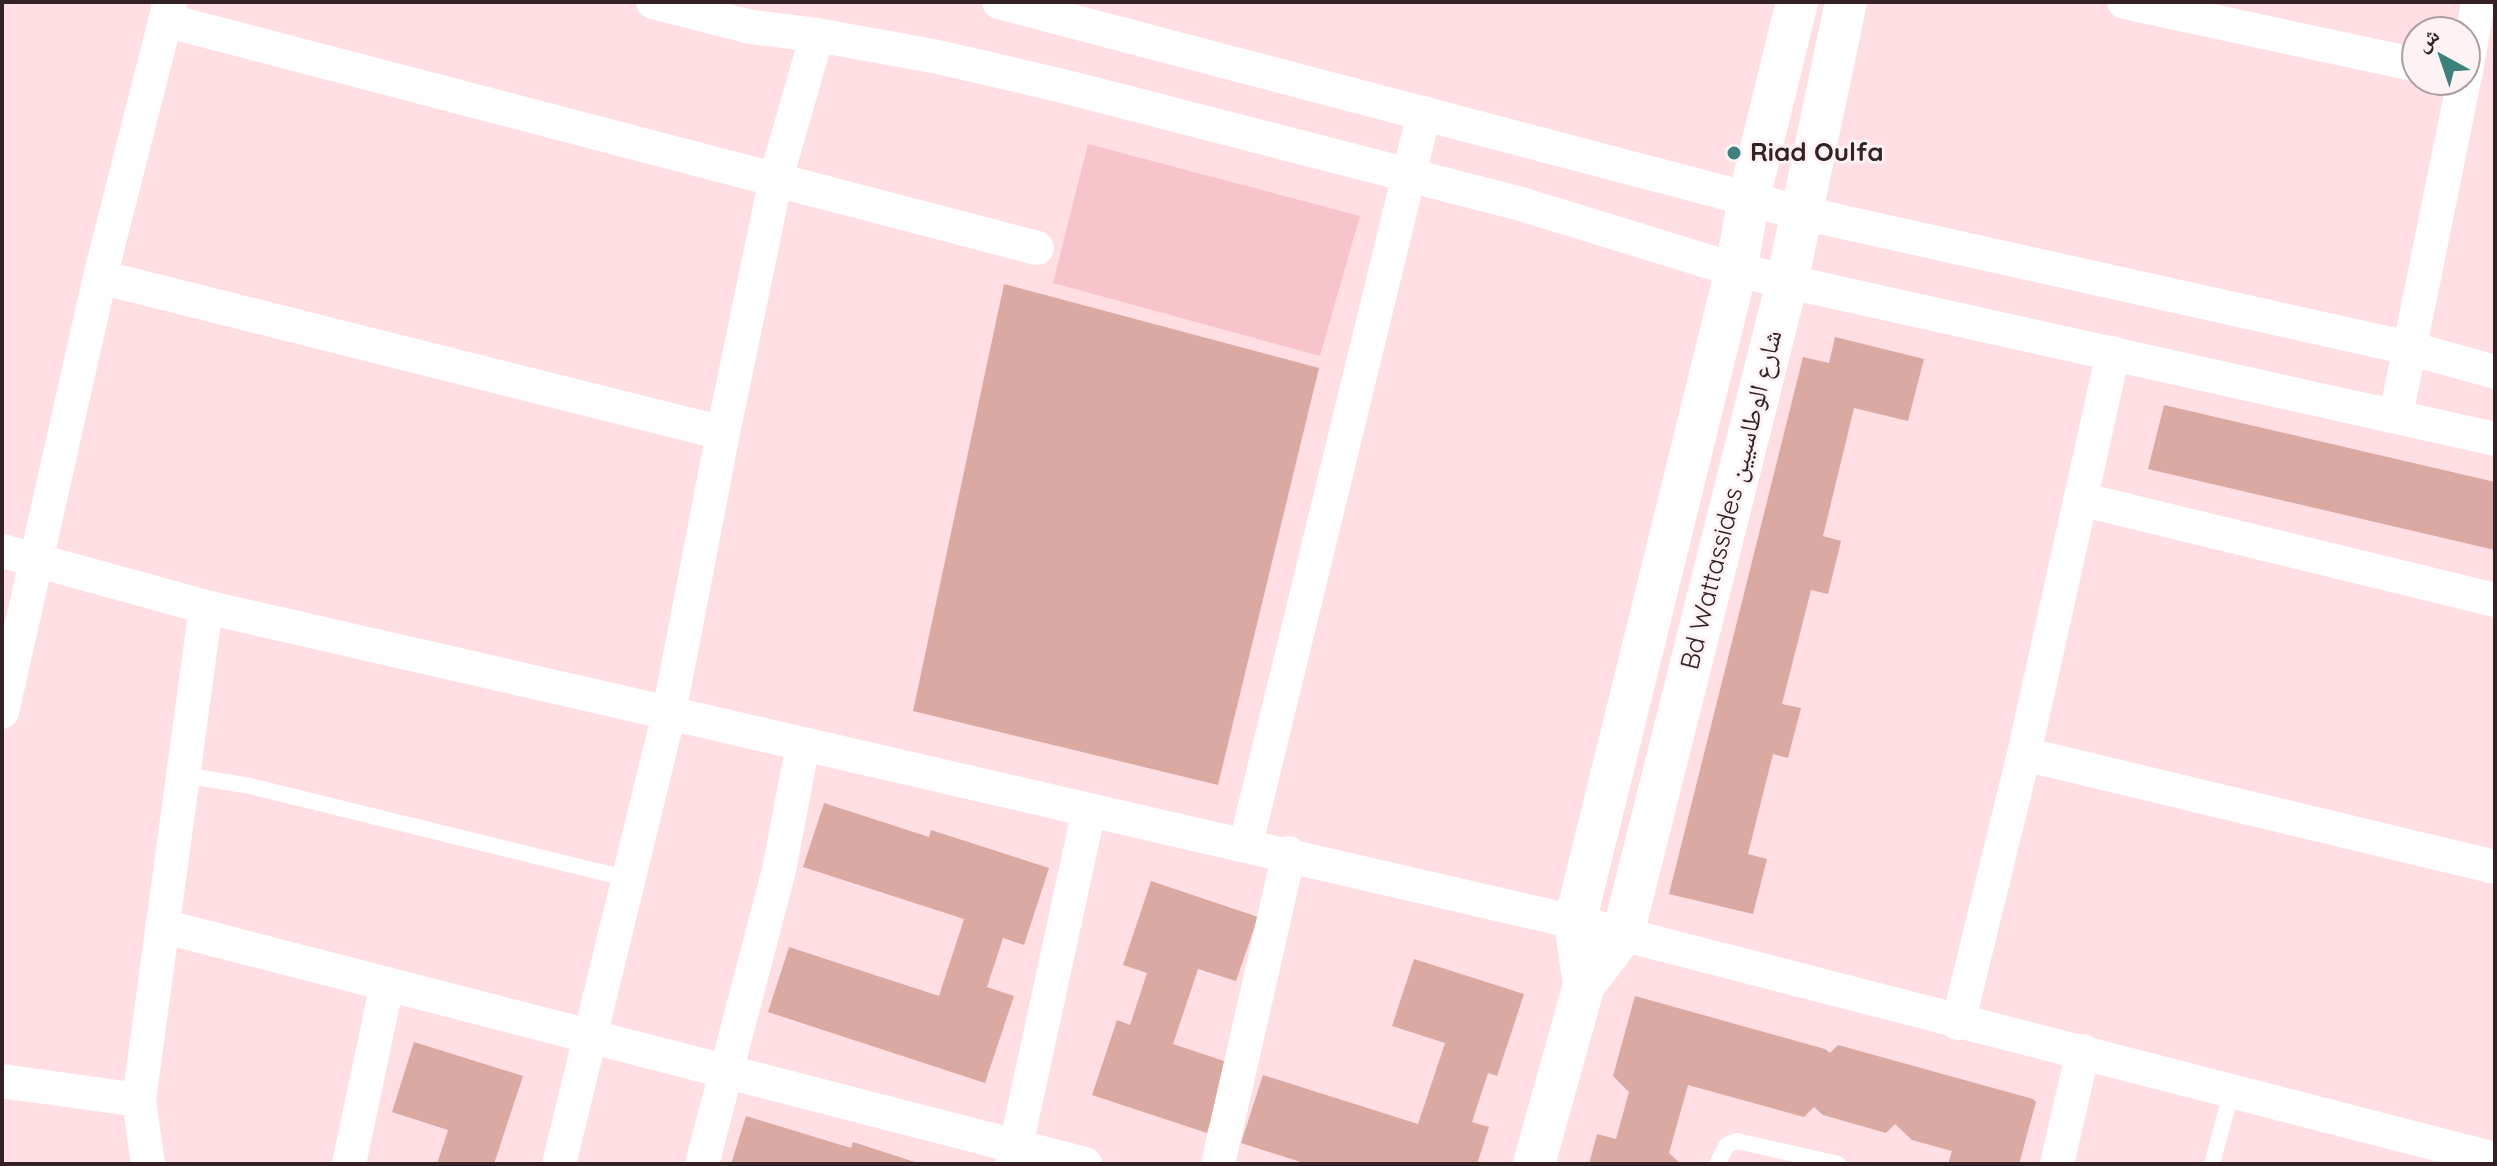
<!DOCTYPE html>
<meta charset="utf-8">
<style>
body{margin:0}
#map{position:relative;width:2497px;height:1166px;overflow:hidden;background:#ffdfe4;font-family:Quicksand,"Noto Naskh Arabic",sans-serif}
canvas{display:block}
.frame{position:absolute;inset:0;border:4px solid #342124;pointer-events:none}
.north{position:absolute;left:2401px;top:16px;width:80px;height:80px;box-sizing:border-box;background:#fdf2f4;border:2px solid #ad9ea1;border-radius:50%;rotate:320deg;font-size:22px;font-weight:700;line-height:32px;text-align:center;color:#342124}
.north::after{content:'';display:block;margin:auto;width:28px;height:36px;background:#3b827c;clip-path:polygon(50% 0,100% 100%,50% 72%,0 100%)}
</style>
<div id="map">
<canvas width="2497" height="1166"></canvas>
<div class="frame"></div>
<div class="north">ش</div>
</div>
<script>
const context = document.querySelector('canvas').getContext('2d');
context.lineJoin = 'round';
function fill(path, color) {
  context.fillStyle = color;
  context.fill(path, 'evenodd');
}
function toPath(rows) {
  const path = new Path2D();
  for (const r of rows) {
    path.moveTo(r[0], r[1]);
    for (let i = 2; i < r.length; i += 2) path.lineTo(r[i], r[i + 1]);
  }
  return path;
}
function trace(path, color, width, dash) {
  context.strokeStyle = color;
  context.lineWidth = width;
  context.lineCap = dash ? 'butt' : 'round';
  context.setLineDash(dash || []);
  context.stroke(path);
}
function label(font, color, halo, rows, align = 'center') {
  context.font = font + ' Quicksand,"Noto Naskh Arabic",sans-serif';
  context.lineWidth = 6;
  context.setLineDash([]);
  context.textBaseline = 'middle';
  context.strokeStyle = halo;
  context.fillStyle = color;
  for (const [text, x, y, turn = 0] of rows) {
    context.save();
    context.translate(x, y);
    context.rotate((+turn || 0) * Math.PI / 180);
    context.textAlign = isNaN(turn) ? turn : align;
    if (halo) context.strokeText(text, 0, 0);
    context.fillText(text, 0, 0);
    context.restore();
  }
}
fill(toPath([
 [1088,144,1360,216,1320,356,1053,283]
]), '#f8c4cc');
fill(toPath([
 [1004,284,1319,368,1218,785,913,711],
 [1835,337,1924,359,1908,421,1854,408,1823,536,1841,541,1828,594,1811,590,1782,704,1801,708,1788,758,1773,754,1748,854,1767,859,1753,914,1669,894,1803,357,1829,363],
 [2164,405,2495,482,2495,550,2148,469],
 [824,803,929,837,931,830,1049,868,1024,945,1003,938,987,987,1014,996,985,1083,768,1012,789,947,939,996,964,919,803,867],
 [1151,881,1258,917,1236,981,1198,969,1173,1044,1230,1063,1207,1133,1092,1095,1117,1020,1130,1025,1147,973,1123,965],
 [1414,959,1524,994,1497,1076,1488,1073,1472,1122,1489,1127,1477,1164,1307,1164,1241,1143,1263,1075,1418,1124,1445,1043,1392,1026],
 [1635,996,1825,1049,1830,1053,1838,1045,2033,1099,2036,1102,2019,1164,1948,1164,1952,1151,1912,1140,1895,1124,1886,1133,1823,1115,1814,1107,1804,1117,1688,1085,1669,1153,1681,1164,1589,1164,1597,1134,1616,1139,1629,1092,1613,1076],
 [414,1042,523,1076,494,1164,437,1164,448,1130,392,1112],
 [746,1116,851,1148,853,1142,921,1164,731,1164]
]), '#daa9a1');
trace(toPath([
 [183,775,250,786,629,879],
 [1717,1164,1727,1145,1737,1141,1838,1164],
 [2212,1164,2232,1090]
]), '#fff', 16);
trace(toPath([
 [653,2,751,27,817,35,938,57,1063,86,1521,204,1736,270,2495,439],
 [999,2,1802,213,2409,348,2495,372],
 [2124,2,2417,65],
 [165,20,1037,248],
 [2465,77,2478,2],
 [2396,415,2464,80],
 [723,433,776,178,817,35],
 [2080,499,2495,600],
 [2,551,206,607,669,713,723,433,100,277],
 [2,712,100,277,170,2],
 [2024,754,2495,867],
 [1246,843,1424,113],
 [162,926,1085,1164],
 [1958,1023,2024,754,2113,353],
 [2,1081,139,1100],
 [148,1164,139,1100,206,607],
 [349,1164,387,984],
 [559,1164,669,713,1575,922,2495,1159],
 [702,1164,779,870,803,744],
 [1012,1164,1089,810],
 [1218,1164,1289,853],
 [2057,1164,2083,1051]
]), '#fff', 34);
trace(toPath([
 [1584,985,1575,922,1736,270,1749,198,1797,2],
 [1534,1164,1584,985,1623,934,1787,282,1846,2]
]), '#fff', 42);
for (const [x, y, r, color] of [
 [1734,153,8,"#3b827c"]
]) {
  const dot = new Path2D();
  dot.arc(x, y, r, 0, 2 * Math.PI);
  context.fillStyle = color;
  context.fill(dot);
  trace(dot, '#fdf2f4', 3);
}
label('bold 26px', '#342124', '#fdf2f4', [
 ["Riad Oulfa",1750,153]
], 'left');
label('26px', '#342124', '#fdf2f4', [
 ["Bd Wattassides شارع الوطاسيين",1732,500,-76]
]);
</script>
